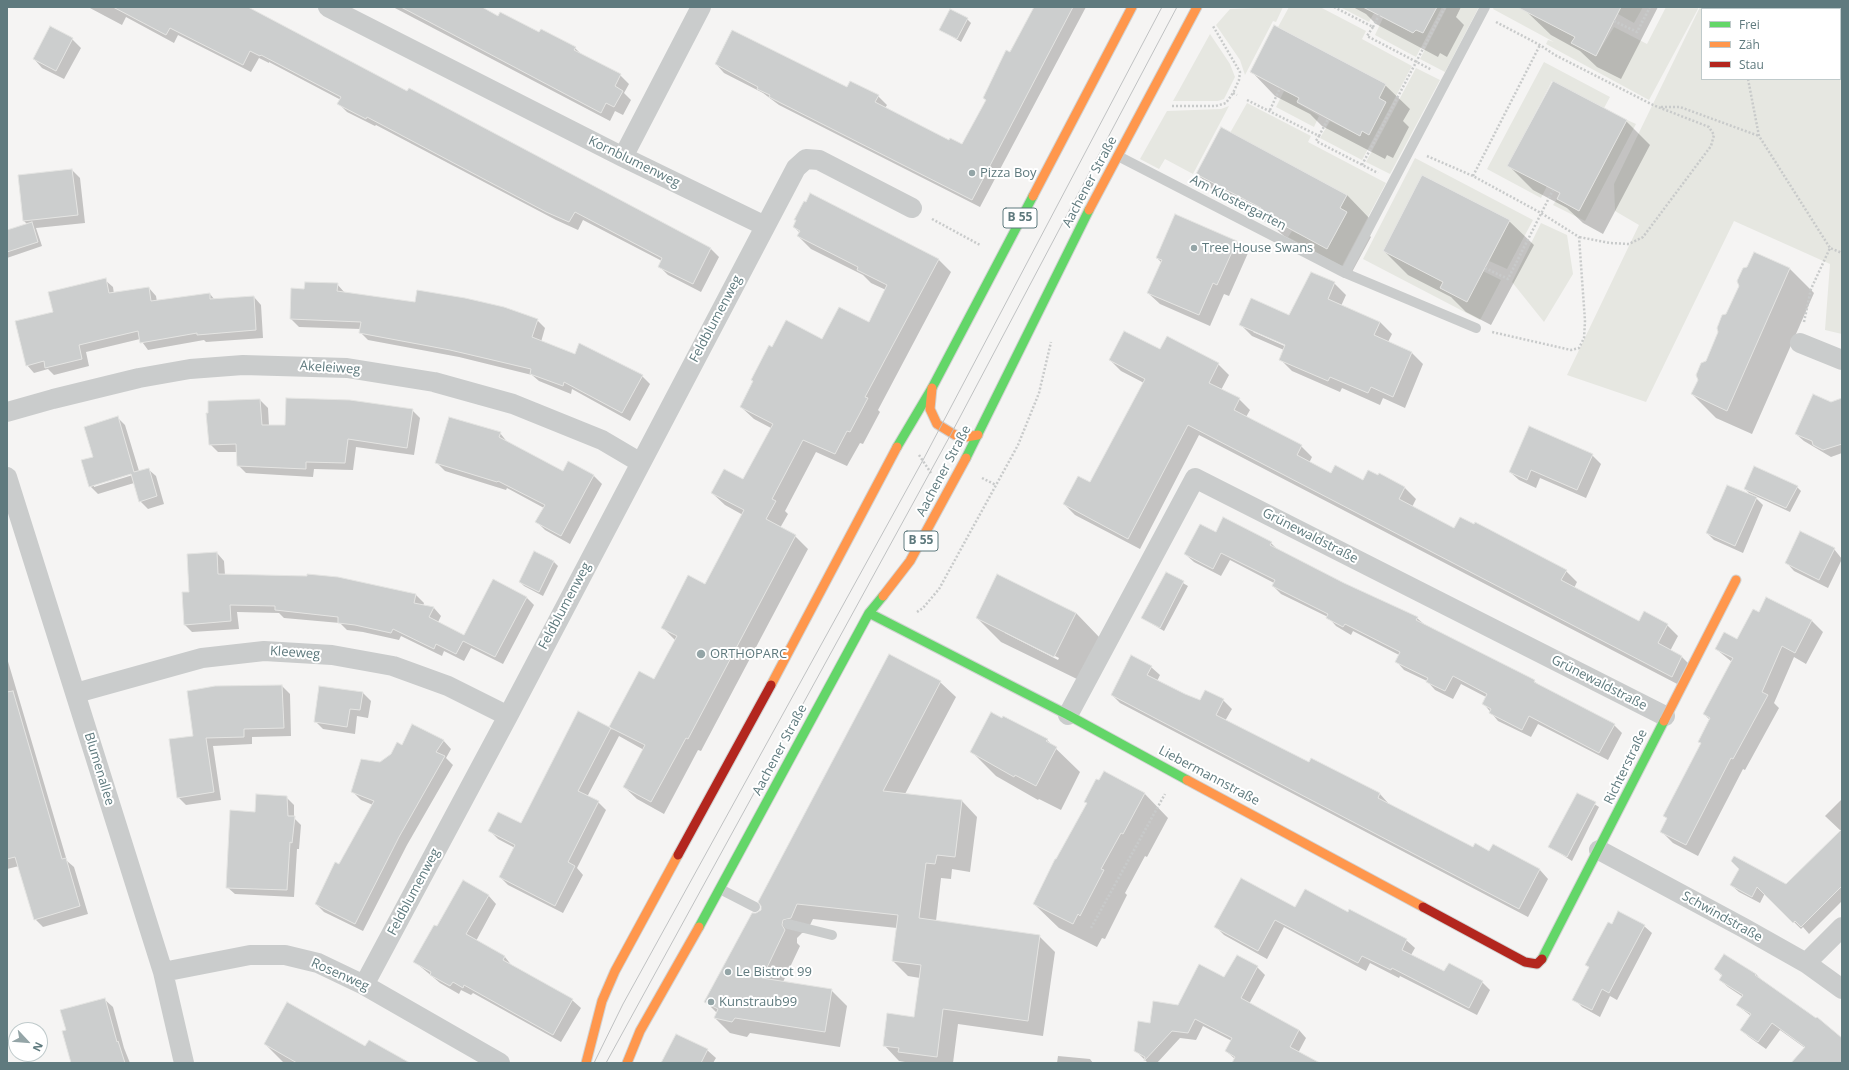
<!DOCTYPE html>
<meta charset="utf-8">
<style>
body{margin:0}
#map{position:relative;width:1849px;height:1070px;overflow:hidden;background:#f5f4f3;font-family:"Open Sans",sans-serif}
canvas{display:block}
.frame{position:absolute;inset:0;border:8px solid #5f7a7e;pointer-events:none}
.legend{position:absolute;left:1701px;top:8px;width:140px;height:72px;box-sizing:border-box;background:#fff;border:1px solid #bfcacb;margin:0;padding:5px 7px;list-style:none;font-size:12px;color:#5f7a7e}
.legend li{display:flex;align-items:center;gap:8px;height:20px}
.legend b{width:20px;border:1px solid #bfcacb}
.north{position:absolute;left:8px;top:1022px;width:40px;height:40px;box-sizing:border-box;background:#fff;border:1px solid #bfcacb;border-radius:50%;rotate:116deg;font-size:11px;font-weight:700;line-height:16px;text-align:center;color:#5f7a7e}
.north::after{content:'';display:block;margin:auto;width:14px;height:18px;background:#94a5a7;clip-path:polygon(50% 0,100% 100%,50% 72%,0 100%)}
</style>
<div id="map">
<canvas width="1849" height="1070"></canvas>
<div class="frame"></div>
<ul class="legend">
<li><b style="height:5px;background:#63d668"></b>Frei</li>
<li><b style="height:5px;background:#ff974d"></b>Zäh</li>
<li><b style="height:5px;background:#b3261e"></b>Stau</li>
</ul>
<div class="north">N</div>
</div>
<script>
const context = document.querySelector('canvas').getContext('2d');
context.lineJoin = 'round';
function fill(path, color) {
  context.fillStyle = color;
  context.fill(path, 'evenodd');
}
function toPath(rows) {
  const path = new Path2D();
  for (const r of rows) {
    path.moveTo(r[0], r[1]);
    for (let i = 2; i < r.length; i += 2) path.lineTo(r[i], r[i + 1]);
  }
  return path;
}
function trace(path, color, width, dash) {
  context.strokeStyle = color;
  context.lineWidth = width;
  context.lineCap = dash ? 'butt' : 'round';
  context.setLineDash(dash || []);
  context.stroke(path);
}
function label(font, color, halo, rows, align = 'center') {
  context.font = font + ' "Open Sans",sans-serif';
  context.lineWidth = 4;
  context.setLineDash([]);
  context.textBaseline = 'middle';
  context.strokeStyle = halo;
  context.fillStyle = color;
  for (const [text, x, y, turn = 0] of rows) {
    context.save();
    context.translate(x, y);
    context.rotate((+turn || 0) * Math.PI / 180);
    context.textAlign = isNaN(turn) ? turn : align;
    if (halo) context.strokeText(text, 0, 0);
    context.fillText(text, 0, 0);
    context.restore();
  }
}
fill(toPath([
 [1283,7,1276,22,1273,21,1245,75,1240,60,1216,25,1230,9],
 [1289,7,1320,7,1366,31,1362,39,1412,66,1362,160,1320,138,1330,121,1360,136,1362,131,1369,134,1386,102,1379,98,1386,84,1278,27],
 [1340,7,1362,7,1374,13,1369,22],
 [1437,7,1442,7,1416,57,1375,35,1383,18,1413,33,1416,30,1423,33],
 [1447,7,1479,7,1445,72,1420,59],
 [1494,7,1527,7,1525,11,1575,37,1571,43,1596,56,1614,27,1647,44,1666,7,1699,7,1649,100,1546,44,1548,40,1554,42,1493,9],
 [1621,7,1643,7,1634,23,1618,14],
 [1700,7,1842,7,1842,334,1825,330,1830,264,1734,221,1646,402,1567,375,1639,225,1615,211,1614,184],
 [1702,9,1840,9,1840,79,1702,79],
 [1210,34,1230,64,1235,77,1224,99,1218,101,1173,101],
 [1544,62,1610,97,1604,108,1552,81,1508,166,1547,186,1541,198,1487,169],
 [1416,68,1440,80,1390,174,1366,162],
 [1284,91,1299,98,1297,103,1319,116,1314,127,1276,107],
 [1247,103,1311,136,1308,142,1386,183,1342,266,1288,237,1292,231,1321,245,1324,241,1330,244,1347,212,1340,208,1347,195,1230,133],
 [1229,106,1193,174,1165,159,1159,169,1140,159,1167,111,1221,109],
 [1627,120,1636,124,1585,221,1553,205,1557,199,1579,211],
 [1415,158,1533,220,1507,269,1489,261,1510,220,1422,175,1383,251,1443,282,1440,288,1483,271,1501,280,1480,320,1363,259],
 [1541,223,1567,235,1573,274,1544,322,1512,282]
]), '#e6e7e1');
fill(toPath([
 [88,7,246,7,407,92,434,102,711,249,719,257,701,292,668,275,659,266,662,261,583,220,578,230,556,220,376,125,375,126,347,112,339,104,341,100,269,62,269,63,259,58,251,72,178,35,174,43,126,17,122,25],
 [393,7,481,7,498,17,575,48,582,55,620,75,629,84,624,93,631,100,623,115,615,111,610,121],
 [1035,7,1086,7,980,207,779,105,763,93,724,73,716,64,848,89,878,96,887,105,885,108,949,142,963,145,986,100,984,98],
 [1353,7,1461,7,1456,17,1464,25,1447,57,1440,53,1438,57,1376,24,1366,14],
 [1528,7,1658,7,1621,79,1597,67,1580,51,1551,35,1526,11],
 [967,19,971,23,961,42,941,30],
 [51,28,72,39,81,48,64,79,42,68,34,59],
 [1251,71,1385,85,1410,109,1403,121,1409,127,1393,158,1387,155,1385,159,1322,126,1310,114,1275,96],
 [1626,121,1650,145,1603,234,1583,223,1567,208,1533,190,1509,166],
 [72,170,80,178,85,223,36,228,42,246,7,258,7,231,28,225,24,221],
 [1197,174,1347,195,1371,220,1365,231,1371,237,1352,272,1284,236,1273,226,1221,198],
 [1175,215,1237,242,1248,253,1229,296,1224,294,1210,326,1160,304,1148,293,1162,263,1157,258],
 [1509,221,1534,245,1491,325,1466,312,1451,297,1408,275,1384,251],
 [794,227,938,259,951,272,878,410,880,412,863,444,860,443,847,466,816,452,785,511,788,514,780,528,795,536,808,549,701,751,698,750,664,814,637,799,624,787,644,750,619,736,587,797,598,802,606,810,577,868,583,875,563,913,508,885,500,877,515,848,498,839,490,831,521,825,579,712,613,730,610,727,655,680,676,641,662,627,705,585,743,515,725,505,712,493,743,481,771,428,754,419,741,407,773,348,822,340,869,323,886,290,871,283,863,275,811,249,798,236,800,233],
 [1789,268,1814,293,1752,434,1716,418,1692,394,1727,315],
 [105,280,113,287,114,294,149,288,156,296,157,302,210,294,215,300,254,297,261,305,263,338,206,342,204,340,148,350,140,339,86,352,89,366,54,375,48,369,34,373,27,365,54,312],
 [1334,283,1346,295,1341,306,1380,322,1392,334,1388,342,1412,353,1423,364,1405,408,1383,398,1380,405,1342,388,1340,392,1292,371,1280,359,1284,350,1252,336,1240,324,1290,316],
 [1253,330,1290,346,1289,348,1253,332],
 [337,284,345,293,537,320,545,328,541,342,575,356,580,344,642,376,650,384,630,421,572,389,571,394,539,381,532,375,459,357,368,340,360,332,361,329,299,327,291,319,292,289,305,290],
 [1160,350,1218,364,1229,375,1221,390,1239,399,1250,410,1246,417,1301,446,1312,457,1309,463,1331,474,1363,481,1379,475,1405,488,1416,499,1412,507,1455,529,1475,526,1566,571,1577,582,1574,588,1639,622,1667,625,1678,636,1670,651,1682,657,1693,668,1683,687,1199,435,1140,549,1075,515,1064,504,1091,483,1144,383,1121,371,1110,360],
 [260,400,268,408,269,426,286,426,412,410,420,418,414,455,356,447,353,470,314,469,313,477,246,473,238,465,237,452,218,452,210,444],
 [1831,403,1842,403,1842,453,1831,457,1804,441,1796,434],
 [118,418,125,425,139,471,148,469,156,476,164,504,148,509,140,501,134,483,98,494,90,486,94,458],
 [135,472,136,474,94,487,94,485],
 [500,433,508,443,563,472,569,462,594,476,602,484,570,544,545,530,537,522,544,508,507,488,506,490,445,471,437,463],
 [1592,455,1601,464,1586,498,1540,478,1536,488,1519,480,1510,472],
 [1797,487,1801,491,1790,512,1749,493,1745,489],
 [1756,498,1763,505,1743,553,1714,540,1707,533],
 [1216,533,1271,543,1277,549,1344,584,1417,618,1425,625,1534,681,1540,686,1614,725,1622,733,1608,760,1538,724,1531,737,1498,721,1483,703,1486,697,1461,684,1453,699,1435,690,1427,681,1404,670,1396,661,1399,655,1353,631,1351,635,1336,626,1328,617,1281,594,1273,586,1274,583,1230,560,1221,576,1194,562,1185,554],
 [1834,549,1842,559,1828,588,1794,571,1786,562],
 [534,552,554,562,558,566,543,596,524,586,520,582],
 [217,553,224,561,225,575,338,578,416,595,424,603,423,606,434,608,441,616,438,622,464,636,526,597,534,605,503,664,471,648,464,661,444,651,442,656,401,636,399,640,363,632,347,630,340,623,284,618,279,613,237,612,239,629,192,632,184,624,190,593],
 [1166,573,1188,586,1164,631,1142,618],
 [1767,599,1812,621,1823,632,1806,664,1794,657,1774,703,1779,708,1745,770,1743,769,1698,856,1673,843,1661,831,1668,819,1664,816,1702,744,1699,741,1710,720,1704,714,1732,662,1716,649,1737,640,1759,613],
 [1076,613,1100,638,1079,680,1001,642,977,618],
 [1005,631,1059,658,1058,660,1005,633],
 [7,658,67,861,74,867,88,914,43,927,35,919,19,866,7,869],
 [1151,667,1160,675,1157,681,1200,702,1223,700,1232,709,1225,721,1309,764,1311,759,1380,794,1388,803,1387,804,1474,848,1490,852,1493,845,1540,870,1548,879,1528,917,1120,703,1112,695],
 [940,682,956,697,905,794,962,801,977,817,970,872,952,869,951,879,941,878,936,921,1039,936,1055,952,1043,1036,958,1024,953,1063,911,1063,899,1061,884,1045,914,1018,920,978,908,976,893,961,897,928,813,919,806,933,802,933,797,938,797,943,800,946,783,982,831,990,847,1006,840,1047,750,1033,747,1037,730,1033,715,1018,717,1013,705,1001,756,914,761,911],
 [282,686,290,694,291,736,252,737,252,744,213,746,221,800,186,805,178,797,195,737],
 [363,693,371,701,368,718,357,716,355,734,323,729,315,721],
 [1003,717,1047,740,1080,772,1061,810,1039,799,1038,800,996,776,972,752],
 [443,740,451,749,446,758,453,765,407,845,363,931,324,912,316,904,373,805,361,800,352,791,381,763,403,746],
 [1144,793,1168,818,1147,857,1145,856,1125,893,1127,895,1105,939,1102,938,1097,947,1059,928,1034,904,1088,804,1085,801],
 [1578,794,1599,807,1572,861,1550,847],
 [286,797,294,805,294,818,301,825,299,849,297,849,294,897,235,894,227,887,256,813],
 [1842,799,1842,901,1809,934,1803,927,1801,929,1765,893,1760,903,1739,892,1731,885,1786,885,1841,831,1825,816],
 [488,895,496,904,476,941,505,957,512,966,572,1000,581,1008,561,1042,473,993,471,995,461,990,459,994,440,983,415,962,437,928],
 [1296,908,1348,913,1406,940,1415,948,1411,955,1445,972,1482,982,1490,990,1477,1015,1400,976,1399,978,1370,963,1366,971,1284,927,1267,959,1224,935,1216,927],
 [1612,925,1644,926,1652,933,1617,1000,1610,996,1600,1017,1582,1007,1574,999,1590,968,1587,965],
 [1724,955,1756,974,1763,982,1841,1038,1842,1036,1842,1063,1806,1063,1805,1048,1780,1030,1766,1049,1749,1037,1741,1030,1751,1016,1737,1005,1743,997,1728,987,1720,980,1722,976,1715,969],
 [1237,956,1257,967,1265,975,1249,1004,1299,1030,1306,1038,1298,1053,1317,1063,1235,1063,1235,1059,1226,1051,1232,1041,1203,1026,1196,1040,1180,1038,1157,1063,1148,1063,1135,1050,1151,1024,1225,979],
 [104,999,113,1007,124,1048,130,1063,85,1063],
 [265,1044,366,1047,408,1063,284,1063],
 [707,1050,716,1058,713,1063,668,1063],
 [1058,1056,1090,1059,1093,1063,1057,1063]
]), '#0003');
const building = toPath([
 [113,7,248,7,407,91,409,88,711,248,693,284,658,267,662,258,575,212,569,222,546,212,367,117,366,119,337,104,341,97,261,55,260,56,250,51,243,65,170,28,166,35,113,7],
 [401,7,482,7,498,16,500,12,539,32,541,29,576,47,574,50,621,74,615,86,623,91,614,107,606,103,601,113,401,7],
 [1034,7,1073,7,972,200,769,97,770,95,757,89,758,87,715,64,732,30,847,87,850,81,879,95,875,102,949,140,950,138,962,144,986,100,983,98,1006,50,1010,52,1034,7],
 [1363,7,1437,7,1423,33,1416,30,1413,33,1363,7],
 [1517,7,1621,7,1596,56,1571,43,1575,37,1517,7],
 [950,9,968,18,957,39,939,30,950,9],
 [1274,25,1386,84,1379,98,1386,102,1369,135,1362,131,1360,136,1297,102,1299,98,1250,72,1274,25],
 [50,26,73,38,56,71,33,59,50,26],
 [1553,81,1627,120,1579,211,1557,199,1560,193,1507,166,1553,81],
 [1221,127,1347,195,1340,208,1347,212,1327,249,1259,212,1261,208,1196,174,1221,127],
 [72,169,78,215,23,221,18,175,72,169],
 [1422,175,1510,220,1467,302,1440,288,1443,282,1383,251,1422,175],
 [810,193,939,259,865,397,868,398,850,432,847,431,835,454,803,440,772,499,776,501,766,519,796,535,688,739,686,738,651,802,623,787,645,745,609,727,639,671,654,679,677,636,661,628,688,575,705,584,744,510,711,493,724,469,743,479,773,424,740,407,753,381,751,380,769,345,772,347,786,320,822,339,839,307,869,322,887,285,857,270,858,267,797,236,800,231,793,227,796,220,794,220,804,201,806,202,810,193],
 [1175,214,1237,241,1217,285,1213,283,1199,315,1147,293,1162,260,1156,258,1175,214],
 [32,222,38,242,7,252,7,230,32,222],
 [1754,252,1790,268,1727,411,1691,394,1698,380,1696,375,1701,363,1706,361,1718,332,1717,328,1722,315,1726,314,1739,286,1737,281,1743,268,1747,267,1754,252],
 [1311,272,1335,282,1328,299,1380,322,1374,335,1412,352,1393,397,1371,387,1368,393,1330,377,1328,381,1279,360,1285,345,1239,325,1251,298,1289,315,1311,272],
 [106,278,109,293,149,287,151,301,210,293,210,299,254,296,256,330,197,335,197,333,140,343,138,331,79,345,82,359,45,368,44,361,26,366,15,321,53,312,48,292,106,278],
 [305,282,338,283,337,291,415,302,417,290,465,298,504,307,538,319,532,337,575,354,579,343,643,375,622,413,564,382,563,386,530,374,531,369,450,350,359,333,361,322,290,319,291,288,304,289,305,282],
 [1124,331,1160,349,1167,336,1219,363,1209,383,1240,398,1234,410,1302,445,1297,455,1331,473,1335,465,1363,480,1368,470,1378,475,1379,473,1405,487,1399,499,1454,528,1460,517,1474,524,1475,522,1567,570,1561,580,1639,621,1644,611,1668,624,1658,643,1682,656,1672,677,1188,425,1128,539,1063,504,1078,476,1090,482,1145,379,1109,360,1124,331],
 [1813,394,1831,402,1842,398,1842,444,1823,450,1813,445,1812,441,1795,434,1813,394],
 [286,398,350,400,413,409,407,448,348,439,345,463,306,462,306,469,237,466,236,444,209,445,206,413,208,413,208,401,260,399,262,425,285,425,286,398],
 [118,416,134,472,149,468,157,496,139,502,131,474,89,487,81,460,93,457,84,427,118,416],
 [449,417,501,432,499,437,563,471,568,461,594,475,561,536,535,522,545,505,498,481,497,482,435,463,449,417],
 [1529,426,1593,454,1577,490,1531,470,1527,480,1509,472,1529,426],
 [1754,466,1798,486,1786,508,1744,489,1754,466],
 [1727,485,1757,497,1735,546,1706,533,1727,485],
 [1223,517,1272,542,1270,545,1344,583,1418,617,1416,620,1535,680,1534,682,1615,724,1599,753,1529,716,1522,730,1489,713,1491,709,1482,704,1487,694,1453,676,1445,691,1426,682,1428,678,1395,662,1400,652,1345,624,1343,627,1326,618,1328,614,1272,586,1275,580,1221,553,1213,569,1184,554,1200,524,1216,532,1223,517],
 [1800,531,1835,548,1819,580,1785,563,1800,531],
 [534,551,554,561,539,592,519,582,534,551],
 [217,552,218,574,307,576,307,574,338,577,416,594,414,603,434,607,429,617,464,635,493,579,527,597,495,657,463,641,456,654,436,644,434,649,393,629,391,633,355,625,338,623,338,617,275,610,275,606,230,605,231,621,184,625,182,592,189,592,187,554,217,552],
 [1166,572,1184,581,1160,628,1141,618,1166,572],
 [997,574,1076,613,1054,657,976,618,997,574],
 [1766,597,1812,620,1795,653,1782,646,1762,692,1768,695,1733,759,1731,758,1686,845,1660,832,1667,818,1663,816,1701,743,1698,742,1710,718,1703,714,1733,658,1715,649,1724,632,1737,639,1753,609,1759,612,1766,597],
 [889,654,941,681,883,791,962,800,955,857,937,855,935,864,926,863,919,918,1040,935,1028,1021,943,1009,937,1057,898,1052,899,1048,883,1046,887,1013,914,1017,921,965,892,961,898,915,797,904,791,918,783,920,782,925,785,930,762,978,832,989,825,1032,735,1018,732,1022,714,1018,718,1009,704,1002,752,913,756,913,761,910,761,906,758,902,889,654],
 [1131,655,1152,666,1147,675,1185,694,1200,700,1205,690,1224,699,1216,715,1309,762,1311,758,1380,793,1378,798,1473,847,1475,843,1489,851,1493,844,1540,869,1519,909,1111,695,1131,655],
 [282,685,284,728,244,729,244,737,206,738,214,792,177,798,169,739,193,736,187,691,215,686,282,685],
 [319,686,363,692,360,710,350,709,347,727,314,722,319,686],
 [13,691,62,859,66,858,80,906,34,920,15,857,7,859,7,692,13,691],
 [578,711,611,728,578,791,599,801,568,862,575,866,555,906,499,877,515,845,488,831,498,812,521,823,578,711],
 [991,712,1002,718,1003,716,1048,739,1046,741,1057,747,1036,786,1015,775,1014,777,970,752,991,712],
 [412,724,444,740,436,752,445,756,399,837,355,924,315,904,335,862,339,864,374,801,351,792,361,759,380,762,391,754,397,742,402,745,412,724],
 [1104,771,1145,793,1123,834,1121,833,1101,869,1104,870,1080,916,1078,914,1073,924,1033,904,1055,859,1056,859,1087,803,1084,802,1096,779,1099,780,1104,771],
 [1577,793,1596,802,1567,857,1548,847,1577,793],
 [256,794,287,796,288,816,295,816,292,843,290,842,287,890,226,888,230,810,255,812,256,794],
 [1842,829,1842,886,1801,927,1795,921,1793,923,1757,887,1752,897,1730,885,1739,869,1731,861,1734,856,1786,884,1842,829],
 [1241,878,1295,907,1305,889,1348,912,1349,909,1407,939,1402,950,1444,971,1449,963,1483,981,1469,1008,1392,968,1391,970,1362,956,1358,963,1275,920,1258,951,1214,927,1241,878],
 [463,880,489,895,466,934,505,956,503,960,573,999,553,1035,464,985,463,988,453,982,450,986,430,975,431,972,413,962,434,925,437,926,463,880],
 [1618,911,1645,925,1609,993,1602,989,1592,1010,1572,1000,1589,967,1585,965,1608,922,1612,924,1618,911],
 [1724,954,1756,974,1755,975,1816,1018,1817,1017,1842,1038,1842,1063,1791,1063,1805,1047,1772,1023,1758,1042,1740,1030,1751,1014,1736,1005,1743,995,1719,980,1722,975,1714,969,1724,954],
 [1237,955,1258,966,1241,998,1299,1030,1290,1047,1320,1063,1232,1063,1235,1057,1225,1051,1232,1038,1195,1019,1188,1033,1172,1031,1144,1061,1145,1057,1134,1051,1138,1021,1150,1023,1153,1001,1178,1005,1199,964,1224,977,1237,955],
 [105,998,117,1042,118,1041,125,1063,71,1063,62,1031,66,1030,60,1010,105,998],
 [287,1002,365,1046,369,1040,410,1063,297,1063,264,1044,287,1002],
 [676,1034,708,1049,701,1063,661,1063,676,1034]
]);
fill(building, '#cccece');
trace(building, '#e4e4e2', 1);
const fast = toPath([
 [897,447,932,388,1033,196],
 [966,458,1089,210],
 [869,613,1068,715,1187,780],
 [699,927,869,613,883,596],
 [1542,959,1664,721]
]);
const slow = toPath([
 [1033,196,1132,7],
 [1089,210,1197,7],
 [932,388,930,409,937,424,955,435,966,437,978,435],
 [883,596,910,561,966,458],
 [771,685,897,447],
 [1664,721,1736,580],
 [1187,780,1423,907],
 [586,1063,602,1001,615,971,678,855],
 [627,1063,640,1031,699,927]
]);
const jam = toPath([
 [678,855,771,685],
 [1423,907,1525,962,1537,964,1542,959]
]);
trace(fast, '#d1d2d2', 11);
trace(slow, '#d1d2d2', 11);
trace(jam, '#d1d2d2', 11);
trace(toPath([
 [1334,7,1373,27,1367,36,1432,70],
 [1726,7,1727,9],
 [1761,9,1762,7],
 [1614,21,1637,32,1650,7],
 [1496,22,1540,45,1555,55,1653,105,1709,127,1714,135,1711,146,1643,237,1629,244,1610,243,1579,237],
 [1373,27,1379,15],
 [1748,79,1759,136,1830,248],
 [1233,93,1237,95],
 [1247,100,1319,136,1316,141,1378,173],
 [1172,106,1216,106,1226,103,1233,93,1239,80,1240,72,1213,26],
 [1661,107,1680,107,1759,136],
 [1270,110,1280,88],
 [1319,136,1328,119],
 [1427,156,1473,176,1541,213,1579,237,1585,321,1584,338,1579,348,1571,350,1492,332],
 [1362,165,1445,7],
 [1473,176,1540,45],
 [932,219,980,245],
 [1485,268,1508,279,1553,190],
 [1804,322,1811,289,1830,248,1842,253],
 [919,455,931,473],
 [982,478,996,485],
 [917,612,923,608,939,589,1018,445,1039,393,1051,342],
 [1091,928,1165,794]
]), '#c8caca', 2.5, [2, 2]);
trace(toPath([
 [1118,156,1345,273,1476,328],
 [1345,273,1485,7],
 [720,889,755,907],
 [788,924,832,935]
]), '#cacccc', 10);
trace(toPath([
 [328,7,623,157,765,226],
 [623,157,701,7],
 [1800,343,1842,360],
 [7,412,53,399,139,378,190,369,243,365,347,368,434,382,513,404,602,440,641,463],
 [7,477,163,972,184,1063],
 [76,693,202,658,264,651,332,655,393,666,448,686,508,716],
 [1068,715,1195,478,1665,716],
 [1599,850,1744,928,1806,963,1842,989],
 [1806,963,1842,927],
 [163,972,250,955,285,955,318,963,364,985,500,1063],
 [364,985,508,716,796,168,806,159,819,160,912,208]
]), '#cacccc', 20);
trace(fast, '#63d668', 9);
trace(slow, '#ff974d', 9);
trace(jam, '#b3261e', 9);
trace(toPath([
 [594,1063,623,1004,923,460,1162,7],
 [606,1063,951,434,1177,7]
]), '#bfc1c2', 1);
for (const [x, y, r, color] of [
 [972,173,4,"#94a5a7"],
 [1194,248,4,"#94a5a7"],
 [701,654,5,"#94a5a7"],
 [728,972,4,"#94a5a7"],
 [711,1002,4,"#94a5a7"]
]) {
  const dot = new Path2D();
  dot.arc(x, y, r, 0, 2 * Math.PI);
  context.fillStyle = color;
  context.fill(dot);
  trace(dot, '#fff', 1.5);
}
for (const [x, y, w] of [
 [1020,218,34],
 [921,541,34]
]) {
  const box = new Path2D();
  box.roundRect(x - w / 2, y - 10, w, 20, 3);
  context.fillStyle = '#fff';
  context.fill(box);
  trace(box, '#5f7a7e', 1);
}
label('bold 12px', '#5f7a7e', null, [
 ["B 55",1020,218],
 ["B 55",921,541]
]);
label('13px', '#5f7a7e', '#fff', [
 ["Kornblumenweg",634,162,26],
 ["Aachener Straße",1090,182,-62],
 ["Am Klostergarten",1238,203,27],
 ["Feldblumenweg",716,319,-62],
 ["Akeleiweg",330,368,4],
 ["Aachener Straße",944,471,-62],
 ["Grünewaldstraße",1310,536,27],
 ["Feldblumenweg",565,606,-62],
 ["Kleeweg",295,653,4],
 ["Grünewaldstraße",1599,683,27],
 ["Aachener Straße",780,750,-62],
 ["Richterstraße",1626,767,-64],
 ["Blumenallee",99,769,73],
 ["Liebermannstraße",1209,776,28],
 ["Feldblumenweg",414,892,-62],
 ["Schwindstraße",1722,917,29],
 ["Rosenweg",340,975,24]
]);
label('13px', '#5f7a7e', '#fff', [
 ["Pizza Boy",980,173],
 ["Tree House Swans",1202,248],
 ["ORTHOPARC",710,654],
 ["Le Bistrot 99",736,972],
 ["Kunstraub99",719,1002]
], 'left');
</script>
